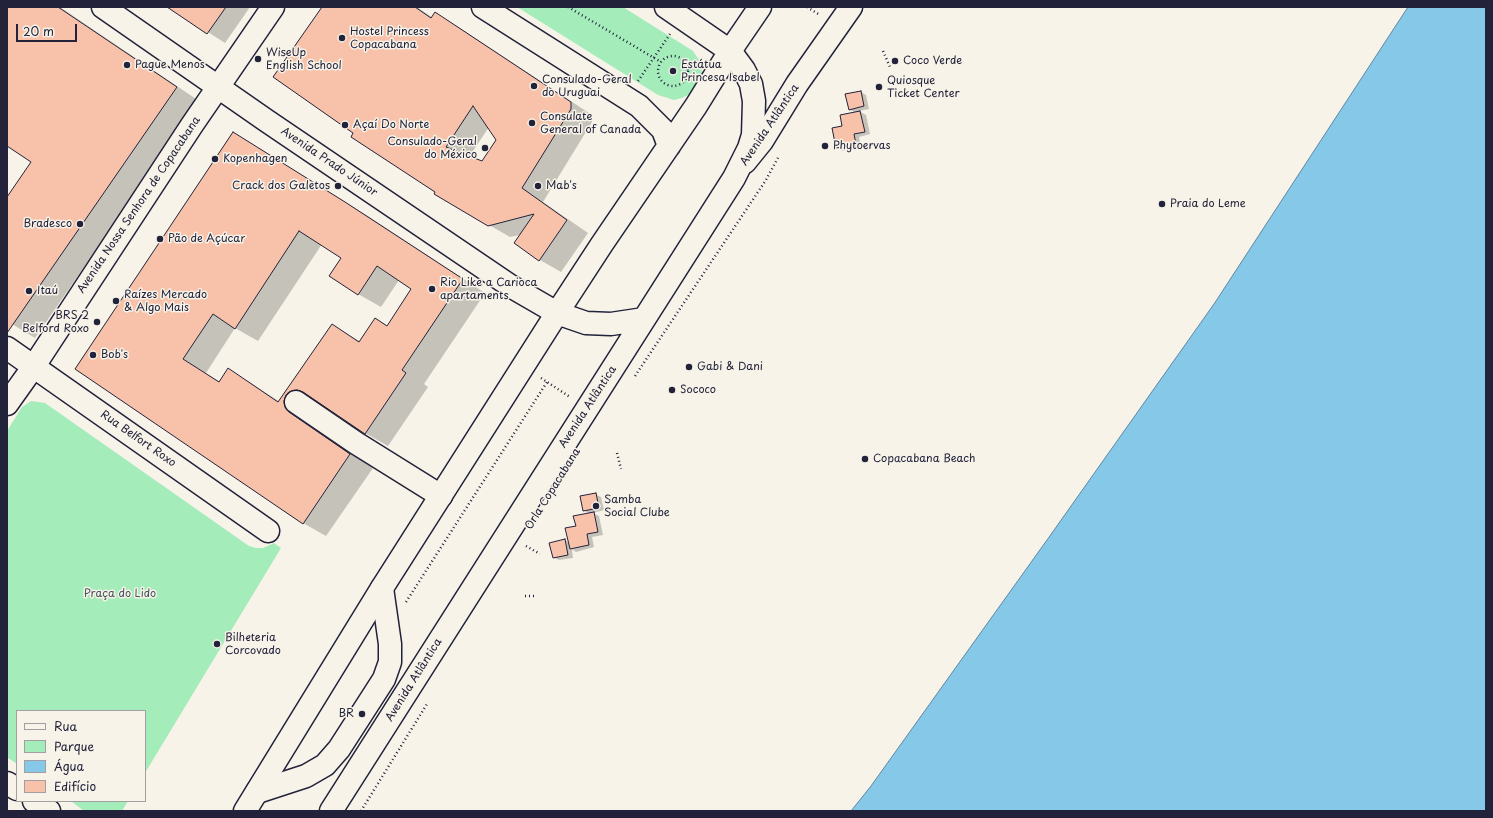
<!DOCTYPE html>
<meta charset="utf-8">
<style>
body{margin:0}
#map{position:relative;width:1493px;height:818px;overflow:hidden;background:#f7f3e8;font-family:"Playpen Sans",sans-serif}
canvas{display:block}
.frame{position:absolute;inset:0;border:8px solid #22223b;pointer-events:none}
.legend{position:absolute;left:16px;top:710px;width:130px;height:92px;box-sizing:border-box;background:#f7f3e8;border:1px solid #a29fa3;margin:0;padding:5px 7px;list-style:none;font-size:12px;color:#22223b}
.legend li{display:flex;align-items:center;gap:8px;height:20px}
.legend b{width:20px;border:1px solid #a29fa3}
.scale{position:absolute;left:16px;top:24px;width:61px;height:18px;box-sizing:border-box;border:2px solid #22223b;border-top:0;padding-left:5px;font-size:12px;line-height:14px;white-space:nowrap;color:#22223b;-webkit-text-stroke:3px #f7f3e8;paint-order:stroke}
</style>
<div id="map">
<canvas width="1493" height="818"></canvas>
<div class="frame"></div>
<ul class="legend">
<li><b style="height:5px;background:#f7f3e8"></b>Rua</li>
<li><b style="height:11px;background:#a4ecba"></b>Parque</li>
<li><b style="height:11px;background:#86c8e7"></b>Água</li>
<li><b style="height:11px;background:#f7c2a9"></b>Edifício</li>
</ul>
<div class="scale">20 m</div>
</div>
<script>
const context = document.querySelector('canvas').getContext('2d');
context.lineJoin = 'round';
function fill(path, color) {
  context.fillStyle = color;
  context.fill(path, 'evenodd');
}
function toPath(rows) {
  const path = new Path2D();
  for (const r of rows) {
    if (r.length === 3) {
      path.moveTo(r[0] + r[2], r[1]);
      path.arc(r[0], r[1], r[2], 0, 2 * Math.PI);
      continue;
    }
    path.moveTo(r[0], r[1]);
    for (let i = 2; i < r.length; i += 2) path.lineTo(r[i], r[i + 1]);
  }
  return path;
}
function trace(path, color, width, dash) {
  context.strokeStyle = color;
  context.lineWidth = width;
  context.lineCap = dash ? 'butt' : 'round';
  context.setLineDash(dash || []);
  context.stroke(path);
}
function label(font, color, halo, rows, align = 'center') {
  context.font = font + ' "Playpen Sans",sans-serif';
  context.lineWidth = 3;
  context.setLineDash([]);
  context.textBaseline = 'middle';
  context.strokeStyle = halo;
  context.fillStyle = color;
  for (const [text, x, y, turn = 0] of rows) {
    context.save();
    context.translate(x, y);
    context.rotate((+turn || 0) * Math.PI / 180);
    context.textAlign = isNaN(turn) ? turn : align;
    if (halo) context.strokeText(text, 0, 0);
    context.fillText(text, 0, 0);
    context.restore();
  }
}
fill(toPath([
 [517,7,623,7,693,51,701,63,702,73,699,85,693,92,682,98,674,100,658,95],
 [31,401,45,403,249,546,256,548,263,548,274,543,281,548,145,773,145,711,17,711,17,764,7,757,7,431,22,407],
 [71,801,128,801,122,811,84,811]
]), '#a4ecba');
const water = toPath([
 [1408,7,1486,7,1486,811,851,811,871,786,1047,540,1214,304,1408,7]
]);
fill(water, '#86c8e7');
trace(water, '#5e86a2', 1);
fill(toPath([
 [7,7,60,7,199,101,35,338,7,321,7,199,33,162,7,144],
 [169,7,250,7,225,43],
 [323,7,417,7,433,18,435,14,457,26,592,115,592,122,543,202,588,233,561,272,540,260,520,235,510,237,435,194,436,192,354,133],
 [489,127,498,140,482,162,469,157],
 [861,92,866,95,869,109,859,111,866,115,870,134,859,137,861,147,843,151,837,148,844,126,856,113,849,109],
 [256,147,368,216,485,293,424,384,428,387,388,446,365,433,320,402,314,403,307,421,312,426,373,468,326,536,303,523,76,368],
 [322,244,342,258,358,294,381,307,399,280,413,288,388,326,376,319,361,342,332,325,280,402,251,383,228,370,220,382,206,373,235,328,258,341],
 [595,494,601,497,604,510,593,513,599,516,603,535,592,537,594,547,576,552,572,549,573,558,559,560,553,557,565,540,569,543,577,526,589,514,584,510]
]), '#0003');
const building = toPath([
 [7,7,58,7,177,87,7,333,7,197,31,162,7,146,7,7],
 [167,7,226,7,207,34,167,7],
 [322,7,415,7,431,18,435,12,571,102,571,109,522,188,567,220,539,261,514,243,534,214,488,226,434,194,435,192,351,137,353,133,273,77,322,7],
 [473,106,496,140,482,161,446,147,473,106],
 [861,91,864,106,849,110,845,94,861,91],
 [860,111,865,132,854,134,856,144,836,148,832,128,842,126,840,115,860,111],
 [233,132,345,202,463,279,402,370,406,373,365,434,303,392,297,390,291,391,286,395,284,401,285,407,289,412,350,454,303,524,75,369,233,132],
 [299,231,341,258,329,276,358,295,377,266,411,289,387,326,375,318,359,342,332,324,278,402,228,368,219,382,183,359,213,314,235,329,299,231],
 [596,493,599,508,583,511,580,496,596,493],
 [594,512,598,532,587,534,589,545,570,549,565,528,576,526,573,516,594,512],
 [565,539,568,555,553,558,549,543,565,539]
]);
fill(building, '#f7c2a9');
trace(building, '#22223b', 1);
const minor = toPath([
 [730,51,760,7],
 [745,162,762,141,797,84,851,7],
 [7,348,268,531],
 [296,402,356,443,441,496],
 [7,783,17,789],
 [257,792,306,776,325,765,339,749,384,679,390,662,390,644,382,588],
 [34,801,49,811]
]);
const major = toPath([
 [103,7,267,121,512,287,557,313],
 [7,404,34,366,192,125,273,7]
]);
const highway = toPath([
 [483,7,639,106,663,130,669,146],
 [557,313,586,323,611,324,644,319],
 [245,811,382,588,557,313,602,244,696,106,730,51],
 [331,811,734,178,749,148,753,135,754,101,751,84,744,70,730,51,666,7]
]);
trace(minor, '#22223b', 25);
trace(major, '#22223b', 25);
trace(highway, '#22223b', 25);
trace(toPath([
 [568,7,661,62],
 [807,7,820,15],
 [883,51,890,67],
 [673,71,15],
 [638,81,670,34],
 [635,376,766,180,779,156],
 [541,378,570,397],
 [617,453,621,469],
 [526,546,540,554],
 [525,596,536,596],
 [406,602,547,382],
 [361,811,427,704]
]), '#22223b', 2.5, [1, 3]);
trace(minor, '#f7f3e8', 22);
trace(major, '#f7f3e8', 22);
trace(highway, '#f7f3e8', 22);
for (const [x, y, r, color] of [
 [342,38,4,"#22223b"],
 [258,59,4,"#22223b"],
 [895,61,4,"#22223b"],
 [127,65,4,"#22223b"],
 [673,71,4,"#22223b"],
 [534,86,4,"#22223b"],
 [879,87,4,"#22223b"],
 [532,123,4,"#22223b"],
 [345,125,4,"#22223b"],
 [825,146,4,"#22223b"],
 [485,148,4,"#22223b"],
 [215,159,4,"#22223b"],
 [338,186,4,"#22223b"],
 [538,186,4,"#22223b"],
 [1162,204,4,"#22223b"],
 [80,224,4,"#22223b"],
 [160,239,4,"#22223b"],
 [432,289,4,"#22223b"],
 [29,291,4,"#22223b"],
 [116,301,4,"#22223b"],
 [97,322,4,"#22223b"],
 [93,355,4,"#22223b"],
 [689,367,4,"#22223b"],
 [672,390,4,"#22223b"],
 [865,459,4,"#22223b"],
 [596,506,4,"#22223b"],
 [217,644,4,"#22223b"],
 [362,714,4,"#22223b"]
]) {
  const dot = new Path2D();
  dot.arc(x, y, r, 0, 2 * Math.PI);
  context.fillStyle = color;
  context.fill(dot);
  trace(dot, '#f7f3e8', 1.5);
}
label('11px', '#22223b', '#f7f3e8', [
 ["Hostel Princess",350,32],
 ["Copacabana",350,45],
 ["WiseUp",266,53],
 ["English School",266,66],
 ["Coco Verde",903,61],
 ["Pague Menos",135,65],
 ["Estátua",681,65],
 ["Princesa Isabel",681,78],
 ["Consulado-Geral",542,80],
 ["do Uruguai",542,93],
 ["Quiosque",887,81],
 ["Ticket Center",887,94],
 ["Consulate",540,117],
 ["General of Canada",540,130],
 ["Açaí Do Norte",353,125],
 ["Consulado-Geral",477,142,"right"],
 ["do México",477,155,"right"],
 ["Phytoervas",833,146],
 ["Kopenhagen",223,159],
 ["Crack dos Galetos",330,186,"right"],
 ["Mab's",546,186],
 ["Praia do Leme",1170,204],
 ["Bradesco",72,224,"right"],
 ["Pão de Açúcar",168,239],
 ["Rio Like a Carioca",440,283],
 ["apartaments",440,296],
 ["Itaú",37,291],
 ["Raízes Mercado",124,295],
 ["& Algo Mais",124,308],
 ["BRS 2",89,316,"right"],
 ["Belford Roxo",89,329,"right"],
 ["Bob's",101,355],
 ["Gabi & Dani",697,367],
 ["Sococo",680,390],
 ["Copacabana Beach",873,459],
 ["Samba",604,500],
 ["Social Clube",604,513],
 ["Bilheteria",225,638],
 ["Corcovado",225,651],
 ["BR",354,714,"right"]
], 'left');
label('11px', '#22223b', '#f7f3e8', [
 ["Avenida Atlântica",770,125,-56],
 ["Avenida Prado Júnior",329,162,34],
 ["Avenida Nossa Senhora de Copacabana",139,205,-56],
 ["Avenida Atlântica",588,407,-57],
 ["Rua Belfort Roxo",138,439,35],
 ["Orla Copacabana",553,489,-58],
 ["Avenida Atlântica",414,680,-58]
]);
label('11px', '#42545b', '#f7f3e8', [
 ["Praça do Lido",120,594]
]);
</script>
